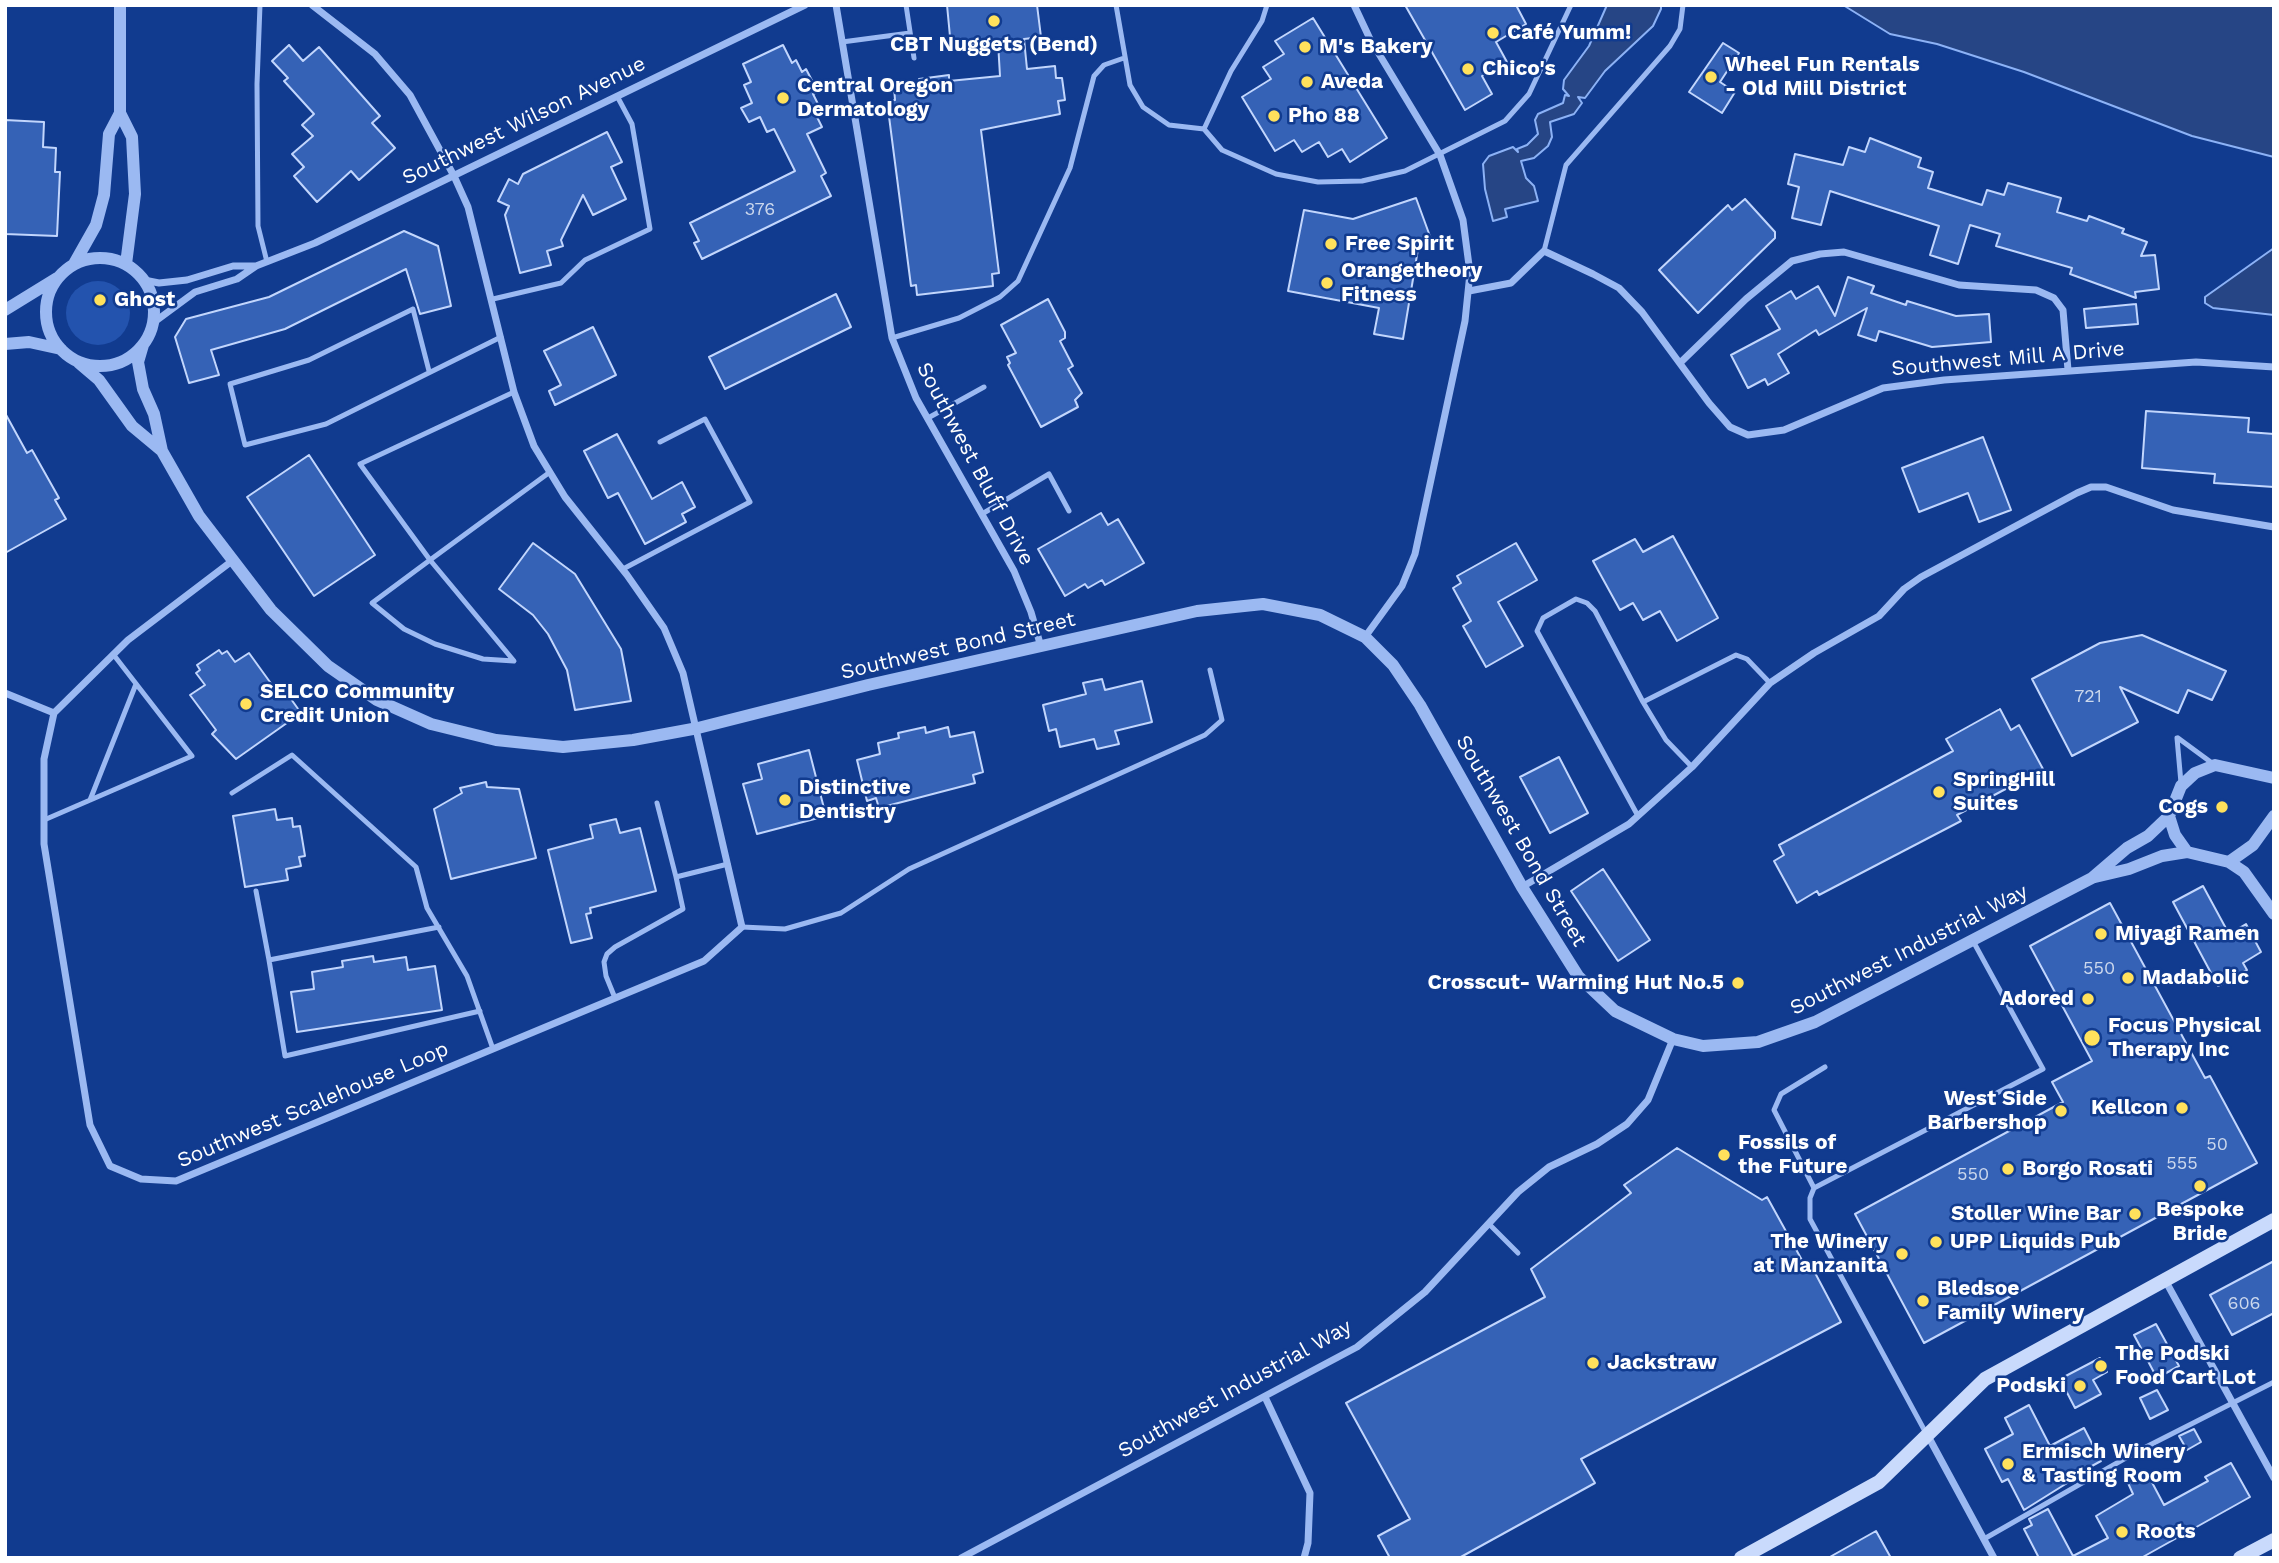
<!DOCTYPE html>
<meta charset="utf-8">
<style>
body{margin:0}
#map{position:relative;width:2279px;height:1563px;overflow:hidden;background:#113b8f;font-family:"Work Sans",sans-serif}
canvas{display:block}
.frame{position:absolute;inset:0;border:7px solid #fff;pointer-events:none}
</style>
<div id="map">
<canvas width="2279" height="1563"></canvas>
<div class="frame"></div>
</div>
<script>
const context = document.querySelector('canvas').getContext('2d');
context.lineJoin = 'round';
function fill(path, color) {
  context.fillStyle = color;
  context.fill(path, 'evenodd');
}
function toPath(rows) {
  const path = new Path2D();
  for (const r of rows) {
    if (r.length === 3) {
      path.moveTo(r[0] + r[2], r[1]);
      path.arc(r[0], r[1], r[2], 0, 2 * Math.PI);
      continue;
    }
    path.moveTo(r[0], r[1]);
    for (let i = 2; i < r.length; i += 2) path.lineTo(r[i], r[i + 1]);
  }
  return path;
}
function trace(path, color, width, dash) {
  context.strokeStyle = color;
  context.lineWidth = width;
  context.lineCap = dash ? 'butt' : 'round';
  context.setLineDash(dash || []);
  context.stroke(path);
}
function label(font, color, halo, rows, align = 'center') {
  context.font = font + ' "Work Sans",sans-serif';
  context.lineWidth = 5;
  context.setLineDash([]);
  context.textBaseline = 'middle';
  context.strokeStyle = halo;
  context.fillStyle = color;
  for (const [text, x, y, turn = 0] of rows) {
    context.save();
    context.translate(x, y);
    context.rotate((+turn || 0) * Math.PI / 180);
    context.textAlign = isNaN(turn) ? turn : align;
    if (halo) context.strokeText(text, 0, 0);
    context.fillText(text, 0, 0);
    context.restore();
  }
}
fill(toPath([
 [98,313,32]
]), '#2353ae');
const water = toPath([
 [1607,5,1661,5,1661,9,1653,26,1605,71,1585,98,1578,97,1582,103,1574,114,1550,122,1552,137,1548,146,1534,158,1521,161,1526,178,1534,186,1538,201,1505,209,1507,217,1493,221,1485,189,1483,164,1489,156,1513,147,1518,152,1517,149,1527,145,1538,134,1535,120,1538,114,1563,103,1565,95,1569,96,1563,89,1564,80,1589,46,1607,5],
 [1843,5,2274,5,2274,157,2192,136,2024,72,1937,44,1890,34,1843,5],
 [2274,248,2274,315,2213,308,2205,303,2205,297,2274,248]
]);
fill(water, '#264585');
trace(water, '#8cb2f6', 2);
const building = toPath([
 [947,5,1037,5,1041,37,1024,39,1027,69,1055,66,1056,78,1062,78,1065,100,1058,101,1060,114,981,130,999,273,992,274,993,286,917,295,916,285,911,286,887,101,895,100,894,87,920,84,919,79,949,75,949,81,1000,76,998,42,951,47,947,5],
 [1405,5,1516,5,1526,24,1496,42,1507,62,1482,76,1492,94,1465,110,1405,5],
 [1313,18,1387,138,1350,162,1342,149,1328,157,1319,142,1302,152,1294,140,1275,151,1242,97,1271,79,1263,67,1284,54,1275,41,1313,18],
 [1723,43,1739,53,1720,82,1735,92,1722,113,1689,92,1723,43],
 [289,45,303,61,319,47,380,116,372,123,395,148,359,180,351,171,317,202,294,176,304,167,292,154,313,136,302,125,314,114,284,81,288,78,272,61,289,45],
 [783,45,792,63,796,60,802,72,806,69,818,92,813,94,820,108,814,111,822,127,807,134,826,173,821,176,831,196,702,259,694,243,699,241,690,223,795,171,774,129,767,132,760,117,749,122,741,108,752,103,744,85,751,82,743,64,783,45],
 [5,120,44,122,43,147,56,148,55,172,60,172,57,236,5,234,5,120],
 [607,132,622,162,611,167,626,199,593,215,583,195,561,240,563,246,547,251,551,265,520,273,505,215,509,206,498,201,509,179,518,184,523,174,607,132],
 [1870,138,1921,158,1918,167,1933,172,1928,188,1982,205,1987,190,2004,195,2008,183,2061,198,2057,212,2087,221,2089,216,2124,229,2122,233,2147,242,2141,256,2155,255,2159,289,2135,292,2136,298,2070,274,2072,268,1996,246,2000,234,1970,225,1958,264,1930,255,1939,226,1830,191,1821,225,1792,218,1799,187,1788,184,1795,154,1843,165,1849,147,1865,152,1870,138],
 [1416,198,1431,239,1419,243,1403,339,1374,334,1379,308,1288,291,1304,210,1353,219,1416,198],
 [1745,199,1775,232,1775,238,1698,313,1659,270,1728,205,1732,210,1745,199],
 [404,231,438,246,451,306,420,314,406,269,285,329,211,350,219,375,189,383,175,337,186,319,269,297,404,231],
 [1848,277,1874,286,1871,293,1906,305,1907,301,1956,316,1989,314,1991,342,1932,347,1879,331,1876,341,1858,335,1867,308,1819,335,1816,330,1778,354,1789,373,1768,385,1765,379,1748,388,1731,355,1780,329,1766,306,1791,291,1796,299,1818,286,1835,316,1848,277],
 [836,294,851,327,725,389,709,357,836,294],
 [1048,299,1065,332,1065,338,1060,341,1073,366,1068,369,1082,393,1075,400,1078,407,1041,427,1008,365,1010,363,1007,357,1016,353,1001,325,1048,299],
 [2136,304,2138,324,2086,328,2084,309,2136,304],
 [593,327,616,375,555,405,549,391,561,385,544,351,593,327],
 [2146,411,2249,418,2248,432,2274,434,2274,487,2214,483,2215,474,2142,468,2146,411],
 [5,413,27,453,32,450,59,498,55,500,66,519,5,553,5,413],
 [617,434,652,499,682,482,695,507,682,514,686,522,645,544,618,493,608,498,584,451,617,434],
 [1983,437,2011,510,1979,522,1968,493,1919,512,1902,468,1983,437],
 [309,455,375,555,314,596,247,497,309,455],
 [1101,513,1108,525,1118,519,1144,563,1105,585,1102,580,1088,588,1085,584,1065,596,1038,549,1101,513],
 [1673,536,1718,618,1677,641,1660,611,1643,620,1633,603,1620,610,1593,561,1635,539,1643,552,1673,536],
 [533,543,575,574,621,649,631,701,575,710,567,670,548,634,533,615,499,589,533,543],
 [1516,543,1537,580,1498,602,1523,646,1486,667,1463,626,1471,621,1453,588,1461,583,1457,576,1516,543],
 [2142,635,2226,671,2212,700,2188,690,2178,713,2120,687,2138,722,2072,756,2032,679,2100,643,2142,635],
 [219,650,222,654,227,651,235,662,249,653,275,689,281,685,301,713,236,759,212,734,216,730,190,695,205,685,196,673,200,670,197,665,219,650],
 [1102,679,1105,690,1142,681,1152,722,1115,731,1119,744,1097,749,1094,739,1060,747,1056,729,1049,731,1043,705,1086,694,1083,683,1102,679],
 [2000,709,2011,730,2019,725,2043,769,1957,815,1961,821,1819,895,1817,891,1797,903,1774,861,1784,855,1779,845,1953,751,1946,739,2000,709],
 [925,727,926,733,948,727,950,737,974,732,983,772,973,775,975,783,879,808,876,798,867,801,857,760,880,754,878,743,899,738,898,733,925,727],
 [809,750,826,816,757,834,743,784,762,779,758,764,809,750],
 [1559,757,1588,813,1550,833,1520,777,1559,757],
 [486,782,487,787,519,789,536,858,451,879,434,809,462,793,460,788,486,782],
 [275,809,277,820,292,818,293,827,300,826,305,856,299,857,301,866,286,869,288,880,245,887,233,816,275,809],
 [616,819,620,833,640,828,656,891,590,908,591,913,586,914,592,938,571,943,548,850,593,838,590,825,616,819],
 [1603,869,1650,940,1618,961,1571,891,1603,869],
 [2203,886,2229,934,2246,924,2261,952,2243,963,2247,970,2218,986,2173,902,2203,886],
 [2110,903,2205,1078,2210,1076,2257,1163,1924,1343,1855,1214,2063,1102,2052,1082,2092,1061,2030,946,2110,903],
 [373,956,374,962,406,957,408,970,435,966,442,1010,297,1032,291,992,314,989,312,972,343,967,342,961,373,956],
 [1677,1148,1762,1200,1767,1197,1808,1271,1813,1269,1841,1322,1581,1459,1595,1483,1459,1558,1390,1558,1378,1536,1410,1519,1346,1403,1545,1297,1531,1269,1631,1193,1624,1185,1677,1148],
 [2274,1261,2274,1313,2232,1335,2210,1295,2274,1261],
 [2156,1324,2179,1366,2157,1378,2134,1335,2156,1324],
 [2100,1358,2107,1372,2093,1380,2101,1394,2075,1408,2060,1379,2100,1358],
 [2157,1390,2168,1410,2150,1419,2140,1398,2157,1390],
 [2029,1405,2050,1446,2084,1428,2101,1461,2070,1478,2072,1480,2024,1510,2008,1479,2002,1482,1985,1449,2013,1434,2005,1418,2029,1405],
 [2194,1429,2201,1442,2187,1450,2179,1436,2194,1429],
 [2231,1463,2250,1497,2141,1558,2039,1558,2024,1529,2032,1525,2029,1519,2048,1509,2073,1556,2108,1538,2096,1516,2133,1494,2128,1483,2147,1473,2164,1505,2208,1481,2205,1477,2231,1463],
 [1876,1531,1891,1558,1828,1558,1876,1531]
]);
fill(building, '#3562b6');
trace(building, '#c2d6fd', 2);
trace(toPath([
 [260,5,257,84,258,226,267,262],
 [906,5,914,58],
 [1116,5,1130,85,1143,107,1169,125,1204,129,1222,150,1276,174,1318,182,1362,181,1405,171,1505,121,1529,94,1571,5],
 [842,42,910,33],
 [1204,129,1231,71,1262,21,1267,5],
 [1544,251,1566,165,1670,46,1680,29,1683,5],
 [493,299,561,283,585,260,650,229,632,124,617,96],
 [892,338,959,318,1000,297,1018,281,1070,168,1094,76,1104,65,1124,58],
 [429,371,413,309,309,360,230,384,245,445,326,424,501,337],
 [514,392,360,464,430,560,514,661,483,659,435,644,404,629,372,603,430,560,550,472],
 [928,418,984,387],
 [982,514,1049,474,1069,511],
 [623,569,750,502,705,419,660,442],
 [1643,702,1666,740,1692,767],
 [2177,738,2181,783],
 [2178,738,2212,763],
 [232,793,292,755,416,867,427,908,467,976,493,1049],
 [90,800,136,684],
 [657,803,676,877],
 [1638,816,1537,631,1543,618,1576,599,1587,603,1595,611,1643,702,1736,655,1747,659,1770,683],
 [44,820,192,756,113,654],
 [256,891,269,960],
 [439,927,269,960,285,1056,480,1011],
 [742,927,785,929,841,913,909,869,1205,735,1222,720,1210,670],
 [615,998,606,976,604,962,607,954,615,947,683,909,676,877,728,864],
 [1825,1067,1781,1094,1774,1110,1814,1188,2043,1069,1973,941],
 [1814,1188,1810,1198,1810,1219,1927,1435],
 [1489,1224,1518,1253],
 [1984,1539,2138,1451,2274,1382]
]), '#9bb9f2', 5);
trace(toPath([
 [836,5,892,338,916,398,1014,571,1031,612,1041,647],
 [1354,5,1370,39,1440,155,1463,220,1470,273,1465,321,1415,554,1402,586,1365,637],
 [144,280,159,283,187,280,233,266,256,266],
 [1469,291,1511,283,1544,251,1593,274,1619,288,1642,312,1709,403,1730,427,1748,435,1784,430,1883,388,1944,380,2196,362,2274,367],
 [153,323,195,292,237,279,256,266,315,243,805,5],
 [1681,362,1746,299,1792,261,1820,254,1844,252,1959,285,2036,290,2054,298,2063,310,2068,370],
 [232,561,128,640,54,713,44,759,44,844,90,1125,110,1166,141,1179,176,1181,704,961,742,927,683,673,664,628,627,575,565,497,534,446,514,392,468,207,454,176,410,95,375,54,312,5],
 [5,693,54,713],
 [1522,887,1629,824,1692,767,1770,683,1814,653,1879,616,1904,589,1921,577,2077,493,2091,487,2106,487,2173,510,2274,527],
 [2165,1280,2274,1478],
 [1265,1397,1310,1493,1308,1543,1304,1558],
 [1928,1436,1994,1558],
 [961,1558,1357,1347,1425,1292,1518,1192,1549,1167,1597,1144,1627,1124,1648,1100,1673,1039]
]), '#9bb9f2', 7);
trace(toPath([
 [120,113,132,137,135,194,126,264],
 [100,312,54],
 [74,264,96,225,104,195,109,134,120,113,120,5],
 [5,310,57,278],
 [5,344,29,342,61,349],
 [143,345,138,362,143,389,154,414,162,451,199,516,271,610,328,666,377,700,431,724,496,740,563,747,633,740,698,728,868,685,1197,611,1263,604,1320,615,1365,637,1393,665,1420,705,1522,887,1578,976,1615,1011,1673,1039,1703,1046,1758,1042,1815,1022,2092,878,2127,848,2148,836,2169,816,2181,786,2195,773,2215,765,2274,778],
 [79,363,99,380,132,426,162,451],
 [2169,816,2175,835,2187,852,2229,862,2253,845,2274,816],
 [2229,862,2244,872,2274,914],
 [2095,877,2129,869,2162,856,2187,852]
]), '#9bb9f2', 12);
trace(toPath([
 [1741,1558,1879,1482,1985,1379,2274,1220],
 [2240,1558,2274,1540]
]), '#c9dafc', 14);
for (const [x, y, r, color] of [
 [994,21,7,"#ffe15c"],
 [1493,33,7,"#ffe15c"],
 [1305,47,7,"#ffe15c"],
 [1468,69,7,"#ffe15c"],
 [1711,77,7,"#ffe15c"],
 [1307,82,7,"#ffe15c"],
 [783,98,7,"#ffe15c"],
 [1274,116,7,"#ffe15c"],
 [1331,244,7,"#ffe15c"],
 [1327,283,7,"#ffe15c"],
 [100,300,7,"#ffe15c"],
 [246,704,7,"#ffe15c"],
 [1939,792,7,"#ffe15c"],
 [785,800,7,"#ffe15c"],
 [2222,807,7,"#ffe15c"],
 [2101,934,7,"#ffe15c"],
 [2128,978,7,"#ffe15c"],
 [1738,983,7,"#ffe15c"],
 [2088,999,7,"#ffe15c"],
 [2092,1038,9,"#ffe15c"],
 [2182,1108,7,"#ffe15c"],
 [2061,1111,7,"#ffe15c"],
 [1724,1155,7,"#ffe15c"],
 [2008,1169,7,"#ffe15c"],
 [2200,1186,7,"#ffe15c"],
 [2135,1214,7,"#ffe15c"],
 [1936,1242,7,"#ffe15c"],
 [1902,1254,7,"#ffe15c"],
 [1923,1301,7,"#ffe15c"],
 [1593,1363,7,"#ffe15c"],
 [2101,1366,7,"#ffe15c"],
 [2080,1386,7,"#ffe15c"],
 [2008,1464,7,"#ffe15c"],
 [2122,1532,7,"#ffe15c"]
]) {
  const dot = new Path2D();
  dot.arc(x, y, r, 0, 2 * Math.PI);
  context.fillStyle = color;
  context.fill(dot);
  trace(dot, '#113b8f', 2.5);
}
label('18px', '#ccd8ed', null, [
 ["376",760,210],
 ["721",2088,697],
 ["550",2099,969],
 ["50",2217,1145],
 ["555",2182,1164],
 ["550",1973,1175],
 ["606",2244,1304]
]);
label('bold 21px', '#fff', '#113b8f', [
 ["Café Yumm!",1507,33],
 ["CBT Nuggets (Bend)",994,45,"center"],
 ["M's Bakery",1319,47],
 ["Wheel Fun Rentals",1725,65],
 ["- Old Mill District",1725,89],
 ["Chico's",1482,69],
 ["Aveda",1321,82],
 ["Central Oregon",797,86],
 ["Dermatology",797,110],
 ["Pho 88",1288,116],
 ["Free Spirit",1345,244],
 ["Orangetheory",1341,271],
 ["Fitness",1341,295],
 ["Ghost",114,300],
 ["SELCO Community",260,692],
 ["Credit Union",260,716],
 ["SpringHill",1953,780],
 ["Suites",1953,804],
 ["Distinctive",799,788],
 ["Dentistry",799,812],
 ["Cogs",2208,807,"right"],
 ["Miyagi Ramen",2115,934],
 ["Madabolic",2142,978],
 ["Crosscut- Warming Hut No.5",1724,983,"right"],
 ["Adored",2074,999,"right"],
 ["Focus Physical",2108,1026],
 ["Therapy Inc",2108,1050],
 ["West Side",2047,1099,"right"],
 ["Barbershop",2047,1123,"right"],
 ["Kellcon",2168,1108,"right"],
 ["Fossils of",1738,1143],
 ["the Future",1738,1167],
 ["Borgo Rosati",2022,1169],
 ["Bespoke",2200,1210,"center"],
 ["Bride",2200,1234,"center"],
 ["Stoller Wine Bar",2121,1214,"right"],
 ["The Winery",1888,1242,"right"],
 ["at Manzanita",1888,1266,"right"],
 ["UPP Liquids Pub",1950,1242],
 ["Bledsoe",1937,1289],
 ["Family Winery",1937,1313],
 ["The Podski",2115,1354],
 ["Food Cart Lot",2115,1378],
 ["Jackstraw",1607,1363],
 ["Podski",2066,1386,"right"],
 ["Ermisch Winery",2022,1452],
 ["& Tasting Room",2022,1476],
 ["Roots",2136,1532]
], 'left');
label('21px', '#fff', '#113b8f', [
 ["Southwest Wilson Avenue",524,121,-26],
 ["Southwest Mill A Drive",2008,359,-5],
 ["Southwest Bluff Drive",975,464,62],
 ["Southwest Bond Street",958,646,-13],
 ["Southwest Bond Street",1521,841,60],
 ["Southwest Industrial Way",1909,950,-27],
 ["Southwest Scalehouse Loop",313,1105,-23],
 ["Southwest Industrial Way",1235,1389,-29]
]);
</script>
